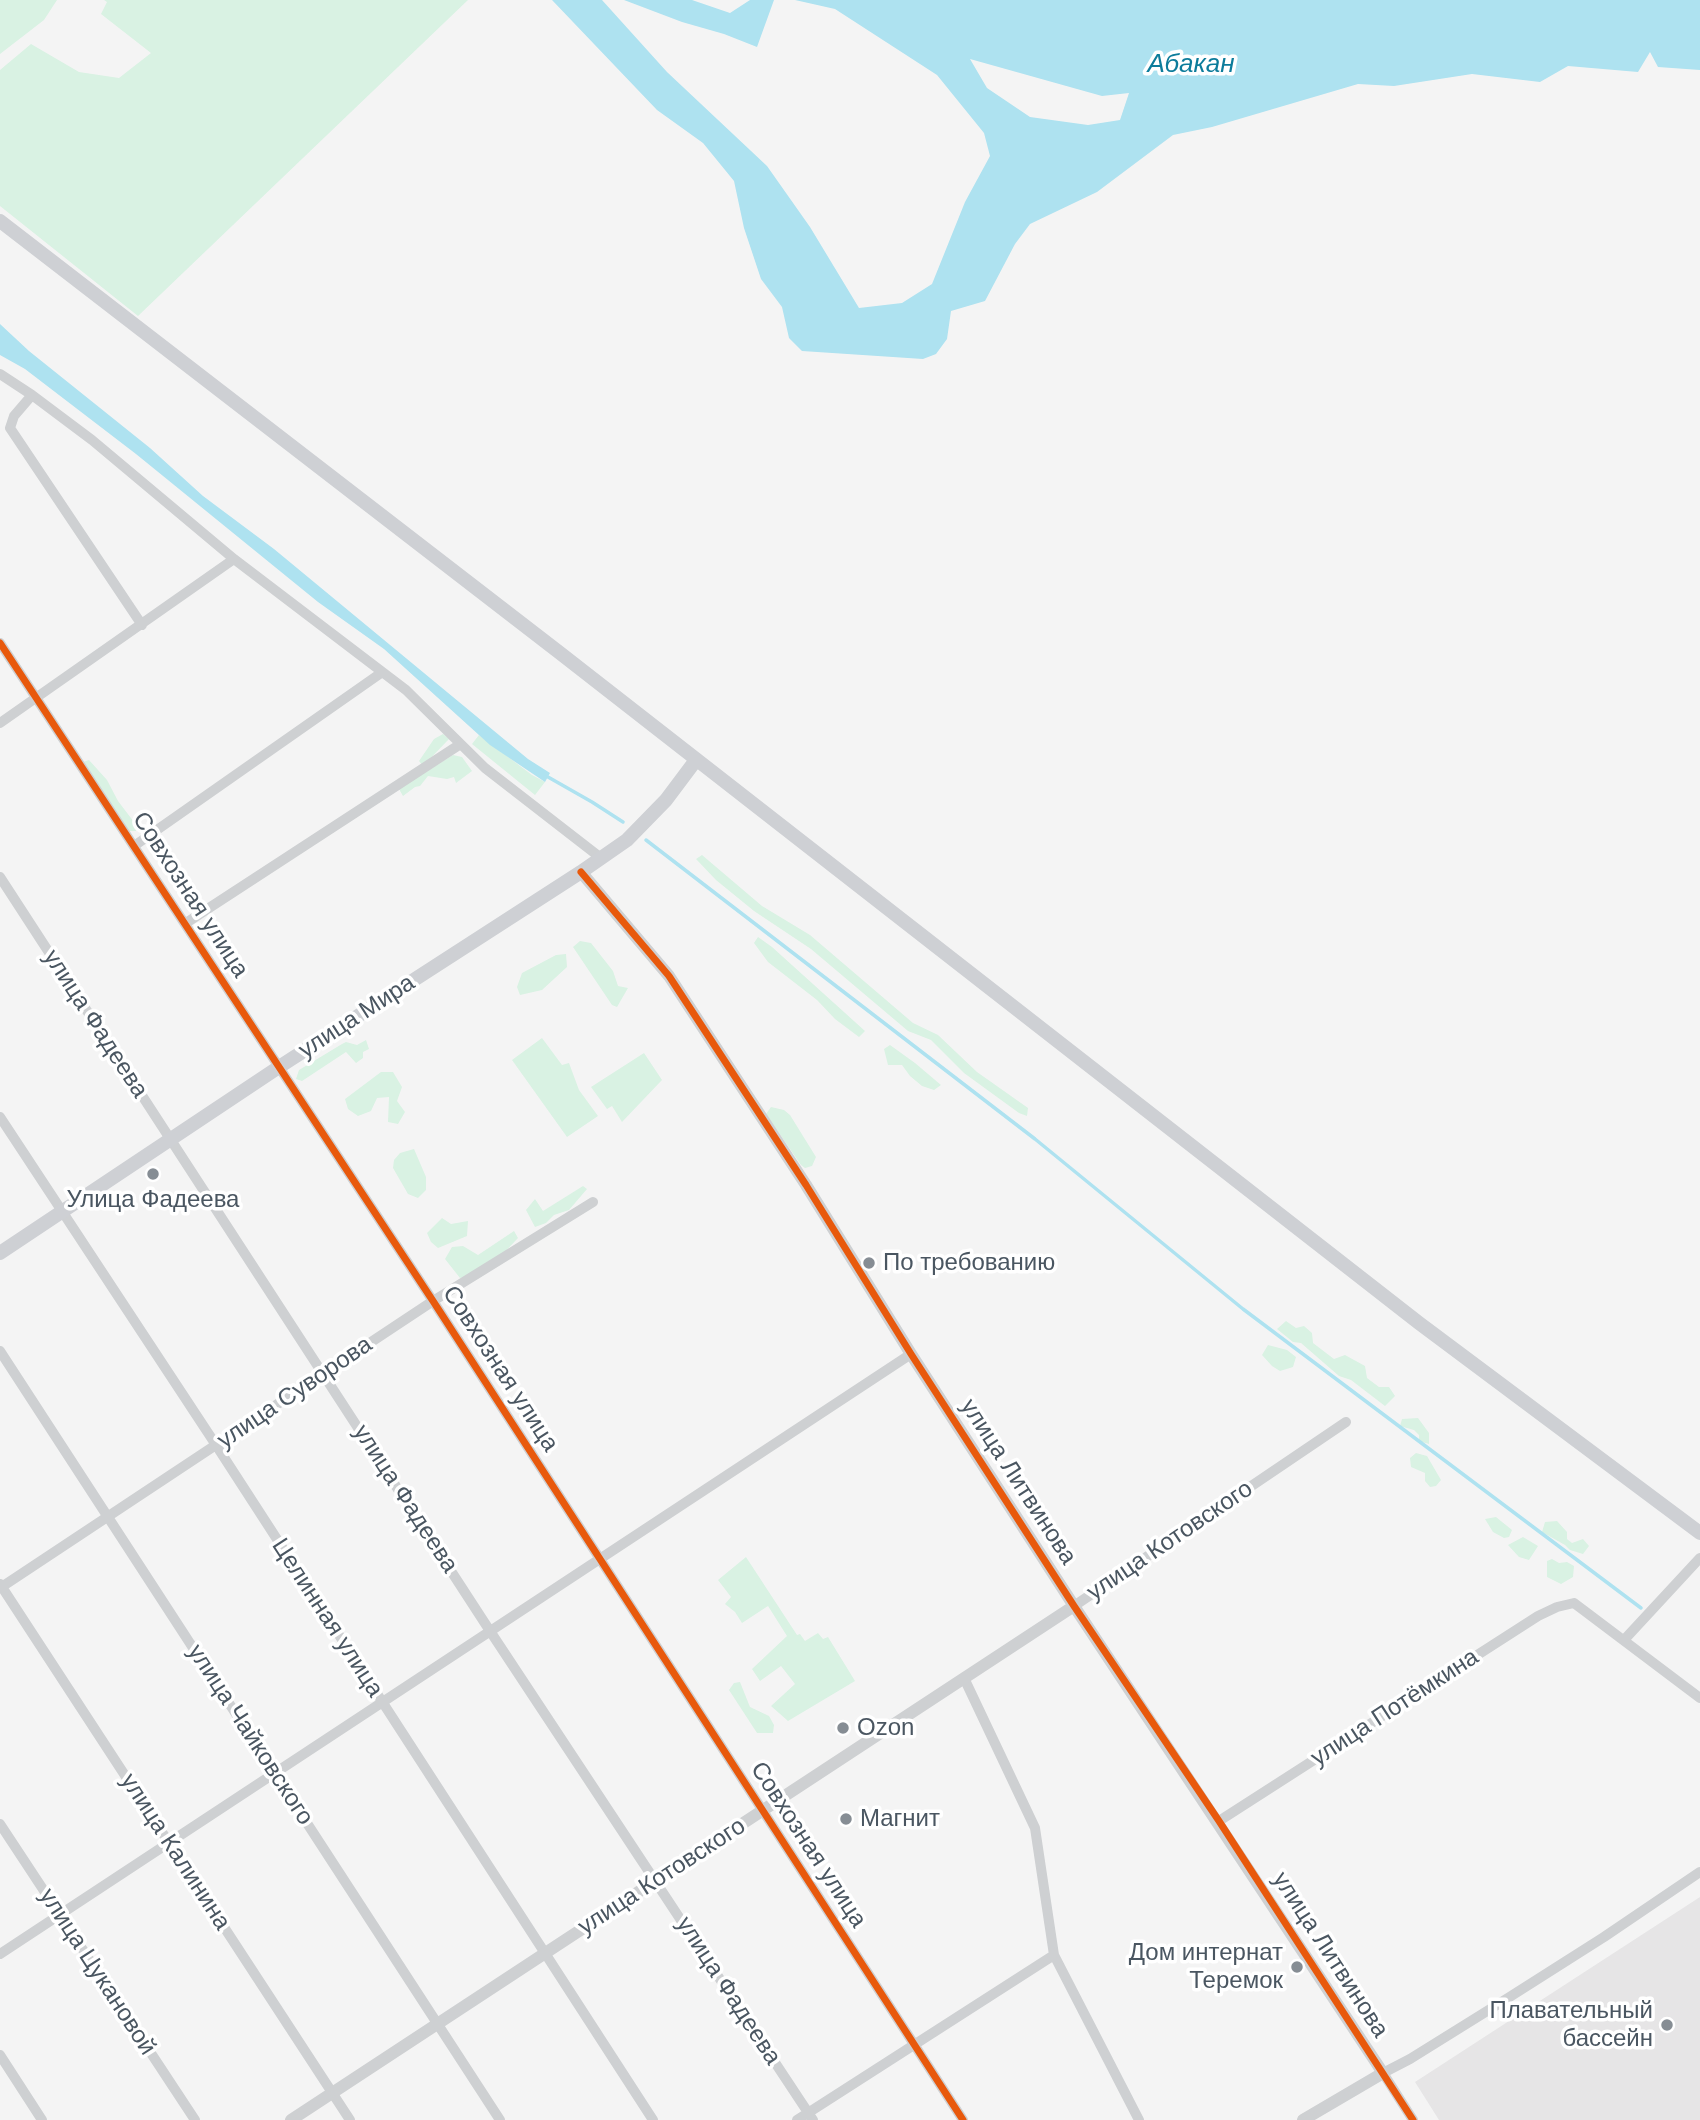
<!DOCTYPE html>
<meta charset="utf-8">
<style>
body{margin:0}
canvas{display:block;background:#f4f4f4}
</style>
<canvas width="1700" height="2120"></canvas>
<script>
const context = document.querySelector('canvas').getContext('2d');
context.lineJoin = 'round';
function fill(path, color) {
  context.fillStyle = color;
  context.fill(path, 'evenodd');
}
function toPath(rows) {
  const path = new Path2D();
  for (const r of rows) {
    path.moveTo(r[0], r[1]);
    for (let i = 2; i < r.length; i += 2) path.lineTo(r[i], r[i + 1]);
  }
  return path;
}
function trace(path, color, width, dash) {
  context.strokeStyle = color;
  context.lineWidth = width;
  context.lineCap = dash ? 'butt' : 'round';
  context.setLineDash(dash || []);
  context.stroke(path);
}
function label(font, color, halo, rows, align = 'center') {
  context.font = font + ' Arial,sans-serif';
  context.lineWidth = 7;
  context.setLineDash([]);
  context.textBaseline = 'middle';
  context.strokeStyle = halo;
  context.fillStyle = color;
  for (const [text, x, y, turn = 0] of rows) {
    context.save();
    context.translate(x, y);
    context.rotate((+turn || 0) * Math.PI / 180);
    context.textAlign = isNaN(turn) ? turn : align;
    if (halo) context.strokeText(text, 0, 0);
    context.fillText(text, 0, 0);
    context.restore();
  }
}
fill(toPath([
 [1700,1897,1700,2120,1439,2120,1415,2082]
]), '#e6e5e6');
fill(toPath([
 [0,0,57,0,44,20,0,54],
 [104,0,468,0,138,316,0,206,0,70,31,44,79,72,119,78,151,53,101,14,107,2],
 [443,734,449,739,423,766,419,761,434,739],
 [479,735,532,775,545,782,535,795,472,744],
 [453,755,462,757,472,771,456,783,454,777,447,779,428,776,420,786,415,787,403,796,399,789],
 [89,760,107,780,118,801,137,826,136,831,129,831,83,762],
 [702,855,762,906,810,935,913,1023,938,1035,977,1072,1028,1108,1027,1116,1019,1113,964,1073,931,1040,908,1031,811,949,754,911,716,880,696,859],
 [758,937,772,947,865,1031,859,1037,835,1019,817,1000,768,962,754,943],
 [580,941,591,943,613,971,618,986,628,988,617,1007,612,1005,573,947],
 [566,954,567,967,542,990,520,995,517,987,522,973,556,955],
 [542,1038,562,1065,569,1063,579,1090,598,1116,567,1137,512,1060],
 [366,1040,369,1049,363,1052,363,1058,356,1063,346,1052,302,1081,296,1079,299,1070,342,1044,346,1042,357,1045],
 [890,1045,915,1063,941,1085,934,1090,922,1086,910,1076,902,1065,888,1065,884,1049],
 [644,1053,662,1080,622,1122,612,1106,607,1109,591,1087],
 [381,1072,393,1072,402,1087,397,1101,405,1112,398,1124,388,1122,389,1097,377,1098,371,1111,358,1116,348,1109,345,1099],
 [771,1107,784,1110,790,1115,816,1157,812,1166,805,1168,801,1165,766,1114],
 [414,1149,426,1177,426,1190,418,1198,408,1194,393,1168,394,1160,400,1153],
 [583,1186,587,1189,569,1210,554,1215,546,1223,535,1227,526,1210,535,1199,543,1211],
 [442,1218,451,1224,468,1221,467,1236,438,1248,431,1242,427,1233],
 [514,1231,518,1238,499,1258,478,1274,460,1278,445,1259,452,1247,463,1246,478,1255],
 [1286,1321,1296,1328,1304,1326,1312,1333,1313,1343,1334,1359,1345,1355,1365,1366,1367,1378,1379,1387,1389,1387,1395,1396,1385,1406,1351,1380,1339,1376,1301,1343,1293,1342,1277,1329],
 [1268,1345,1287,1350,1296,1357,1293,1367,1280,1371,1272,1366,1262,1355],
 [1418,1418,1429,1433,1429,1444,1419,1441,1419,1435,1414,1430,1400,1426,1402,1419],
 [1416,1453,1427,1456,1441,1480,1436,1486,1430,1487,1425,1481,1425,1473,1411,1467,1410,1458],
 [1496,1517,1512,1530,1509,1537,1504,1538,1493,1532,1485,1519],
 [1557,1521,1567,1532,1567,1539,1572,1543,1583,1539,1589,1546,1583,1554,1570,1550,1565,1545,1542,1532,1545,1522],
 [1523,1537,1538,1546,1529,1560,1519,1557,1508,1545],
 [746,1557,797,1635,800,1634,805,1641,818,1633,823,1639,828,1637,855,1681,788,1721,771,1706,795,1684,781,1666,760,1681,752,1669,787,1636,768,1606,742,1623,735,1612,725,1604,731,1597,718,1580],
 [1552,1559,1559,1563,1567,1562,1574,1566,1573,1577,1561,1584,1547,1577,1547,1561],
 [740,1682,750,1707,769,1716,774,1725,773,1733,757,1733,729,1690,734,1683]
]), '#d9f2e3');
fill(toPath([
 [552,0,602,0,667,72,767,166,810,227,859,308,902,303,932,284,965,202,990,156,984,133,937,75,835,9,795,0,1700,0,1700,70,1658,67,1650,52,1638,72,1568,66,1540,82,1472,74,1394,86,1358,84,1212,127,1173,135,1097,192,1030,224,1015,244,985,301,951,311,947,339,936,354,923,359,802,351,789,338,782,307,761,279,744,228,734,181,703,143,657,110],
 [970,59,1102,96,1129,93,1120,120,1088,125,1030,117,987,88],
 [624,0,692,0,730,13,750,0,774,0,757,47,724,34,682,22],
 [0,324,29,351,150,448,203,496,274,549,528,759,550,773,545,782,490,745,384,649,318,602,136,454,25,369,0,355]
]), '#aee2f0');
trace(toPath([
 [548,777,592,802,623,822],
 [646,840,1035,1139,1243,1309,1641,1608]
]), '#aee2f0', 3.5);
trace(toPath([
 [0,374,32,395,92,440,234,559,406,690,485,768,601,858],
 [32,395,14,416,10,428,142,625],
 [0,643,433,1301,963,2120],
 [0,723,234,559],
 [134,846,381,673],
 [0,877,490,1631,813,2120],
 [186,923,459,745],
 [0,1117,216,1445,653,2120],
 [0,1351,500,2120],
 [0,1584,350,2120],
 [0,1588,433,1301,593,1202],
 [1074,1606,1346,1422],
 [1624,1640,1700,1558],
 [964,1678,1035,1828,1054,1955,1139,2120],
 [1219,1821,1538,1616,1557,1607,1574,1603,1700,1698],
 [0,1824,195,2120],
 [0,1954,911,1354],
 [0,2055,42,2120],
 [797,2120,1054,1955],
 [1413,2120,1383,2073,1410,2059,1508,1998,1604,1937,1700,1872]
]), '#ced0d2', 10);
trace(toPath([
 [581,872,669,976,806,1185,911,1354,1074,1606,1383,2073,1303,2120],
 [291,2120,1074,1606]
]), '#ced0d2', 12);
trace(toPath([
 [0,221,560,653,1419,1323,1700,1533],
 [0,1253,279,1067,581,872,627,840,666,800,696,760]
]), '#ced0d4', 14);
trace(toPath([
 [0,643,433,1301,963,2120],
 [581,872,669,976,806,1185,911,1354,1074,1606,1219,1821,1413,2120]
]), '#e8590c', 7);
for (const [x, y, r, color] of [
 [153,1174,7,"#868d94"],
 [869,1263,7,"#868d94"],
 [843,1728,7,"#868d94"],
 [846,1819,7,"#868d94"],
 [1297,1967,7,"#868d94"],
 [1667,2025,7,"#868d94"]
]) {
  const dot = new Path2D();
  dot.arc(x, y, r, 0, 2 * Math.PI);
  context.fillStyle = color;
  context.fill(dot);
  trace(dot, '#fff', 2.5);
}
label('24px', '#4a5661', '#fff', [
 ["Совхозная улица",190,895,57],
 ["улица Мира",357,1017,-33],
 ["улица Фадеева",95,1024,57],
 ["Совхозная улица",500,1369,57],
 ["улица Суворова",295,1393,-34],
 ["улица Литвинова",1018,1482,57],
 ["улица Фадеева",405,1499,57],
 ["улица Котовского",1170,1541,-34],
 ["Целинная улица",327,1618,57],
 ["улица Потёмкина",1395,1708,-33],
 ["улица Чайковского",250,1735,57],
 ["Совхозная улица",808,1845,57],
 ["улица Калинина",175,1852,57],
 ["улица Котовского",662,1877,-33],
 ["улица Литвинова",1330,1955,57],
 ["улица Цукановой",97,1972,57],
 ["улица Фадеева",728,1991,57]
]);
label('24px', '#4a5661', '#fff', [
 ["Улица Фадеева",153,1200,"center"],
 ["По требованию",883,1263],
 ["Ozon",857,1728],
 ["Магнит",860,1819],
 ["Дом интернат",1283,1953,"right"],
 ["Теремок",1283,1981,"right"],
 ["Плавательный",1653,2011,"right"],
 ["бассейн",1653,2039,"right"]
], 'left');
label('italic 26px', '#0c7c9b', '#fff', [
 ["Абакан",1191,65]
]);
</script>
